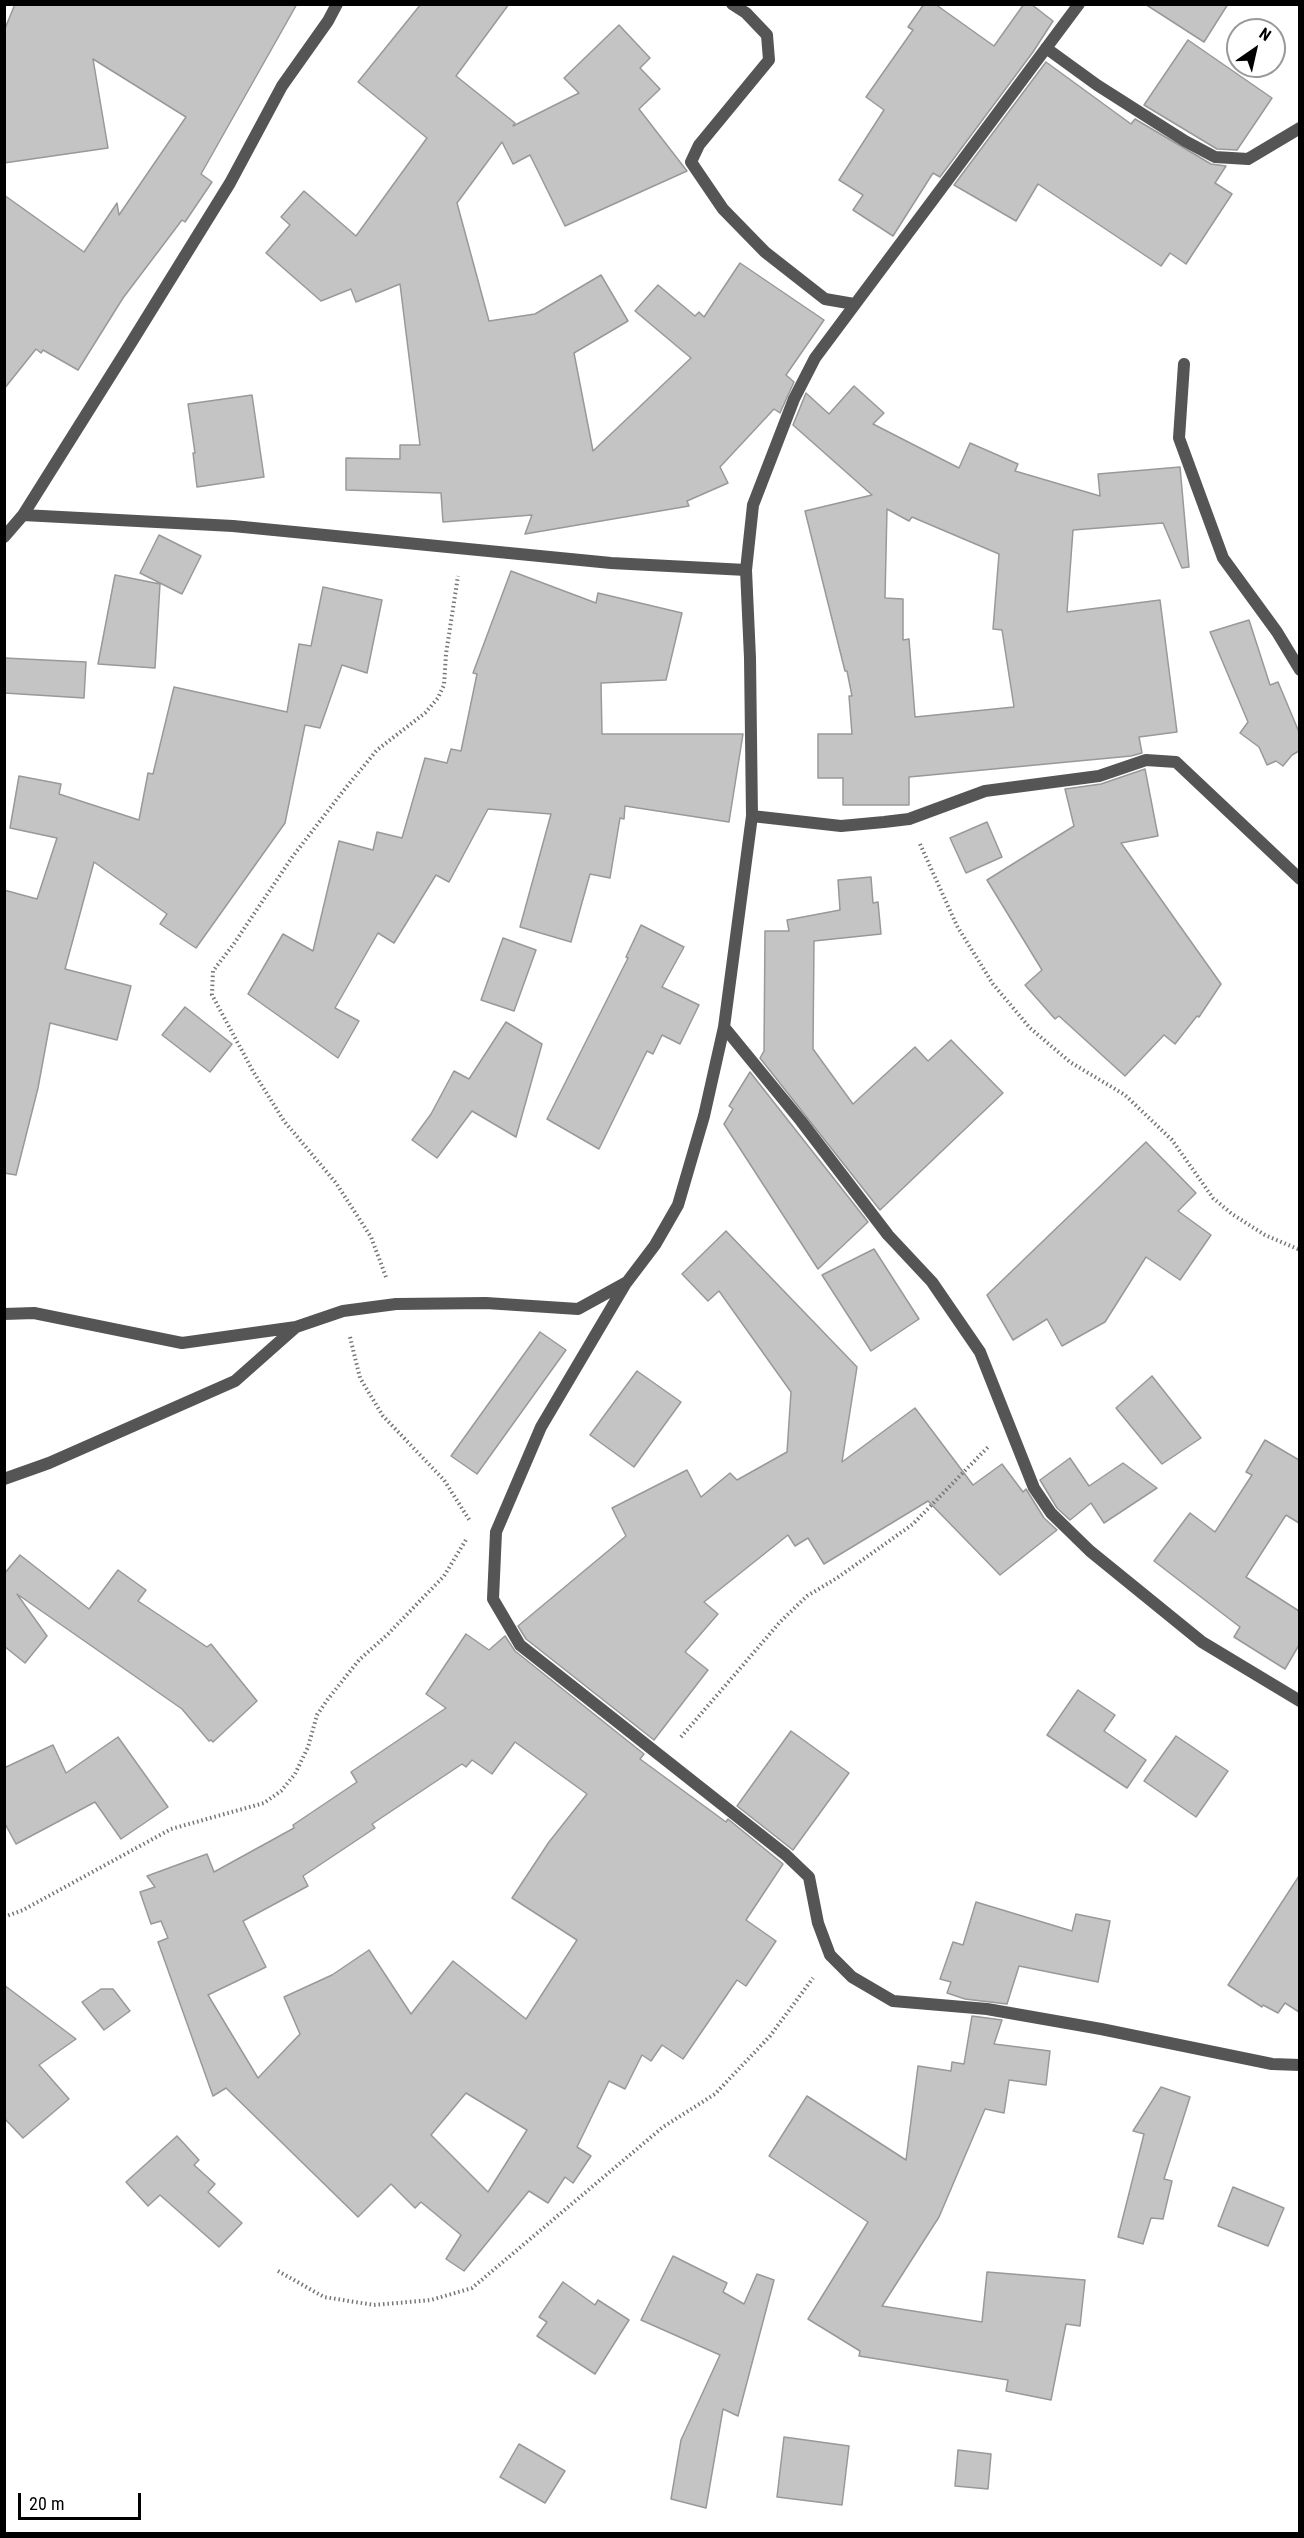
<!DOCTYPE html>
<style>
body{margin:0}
#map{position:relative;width:1304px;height:2538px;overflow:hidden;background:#fff;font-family:"Roboto Condensed",sans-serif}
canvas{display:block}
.frame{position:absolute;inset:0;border:6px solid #000;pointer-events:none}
.north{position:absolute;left:1226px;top:18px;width:60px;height:60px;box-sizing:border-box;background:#fff;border:2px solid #999;border-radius:50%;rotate:34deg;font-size:16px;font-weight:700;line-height:24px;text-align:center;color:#000}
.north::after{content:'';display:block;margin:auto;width:21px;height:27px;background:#000;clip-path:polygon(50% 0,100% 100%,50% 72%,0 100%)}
.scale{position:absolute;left:18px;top:2493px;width:123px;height:27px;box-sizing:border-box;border:3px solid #000;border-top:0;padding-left:8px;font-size:18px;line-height:21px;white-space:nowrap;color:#000;-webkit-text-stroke:4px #fff;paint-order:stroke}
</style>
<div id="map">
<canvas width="1304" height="2538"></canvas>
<div class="frame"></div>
<div class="north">N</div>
<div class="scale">20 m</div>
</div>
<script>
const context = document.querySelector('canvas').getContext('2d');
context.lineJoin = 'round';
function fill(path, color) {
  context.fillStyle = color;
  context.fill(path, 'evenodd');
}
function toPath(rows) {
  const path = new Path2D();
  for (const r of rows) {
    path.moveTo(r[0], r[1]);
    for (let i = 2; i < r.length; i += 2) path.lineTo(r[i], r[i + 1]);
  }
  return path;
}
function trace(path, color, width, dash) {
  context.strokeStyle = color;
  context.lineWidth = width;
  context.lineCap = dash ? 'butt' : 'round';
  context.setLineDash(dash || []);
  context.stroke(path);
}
const building = toPath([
 [15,4,297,4,201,174,212,182,185,222,182,220,123,298,78,370,43,350,41,353,36,349,4,389,4,195,84,252,117,203,119,215,186,117,93,59,108,148,4,163,4,31,15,4],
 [421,4,509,4,456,76,515,123,513,126,579,93,564,78,619,25,650,58,640,68,660,89,639,109,687,171,565,226,530,155,513,164,502,142,457,203,489,321,535,314,601,275,628,321,574,353,593,451,691,358,635,311,658,285,695,316,699,312,704,317,740,263,824,320,786,375,794,382,780,413,774,409,720,467,728,483,687,501,689,506,525,534,532,515,443,522,441,493,346,490,346,458,400,459,400,445,420,445,400,284,356,302,351,289,321,301,266,253,290,225,281,217,304,191,356,236,427,138,358,82,421,4],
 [924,4,935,4,994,46,1024,4,1031,4,1053,21,1033,52,940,177,933,173,893,236,853,210,863,195,839,180,884,110,866,97,913,30,908,27,924,4],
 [1145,4,1228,4,1204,42,1145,4],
 [1188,40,1272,98,1237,150,1217,149,1144,105,1188,40],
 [1046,62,1131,124,1135,119,1211,164,1226,166,1215,183,1232,194,1186,264,1170,253,1161,266,1038,184,1016,221,954,185,1046,62],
 [854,386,884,413,873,424,959,468,970,443,1018,464,1015,471,1100,496,1098,474,1180,467,1189,567,1182,568,1163,523,1073,530,1067,612,1160,600,1177,732,1139,737,1142,753,1131,756,909,777,909,805,843,805,843,778,818,778,818,734,852,734,849,696,852,696,847,671,845,671,805,511,872,495,793,425,806,393,829,414,854,386],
 [887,509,909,521,912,517,999,554,993,629,1002,630,1014,707,915,717,909,639,903,640,903,599,885,598,887,509],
 [252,395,264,477,197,487,193,453,195,453,188,404,252,395],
 [159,535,201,556,182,594,140,573,159,535],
 [511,571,596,603,598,593,682,613,666,680,601,683,602,734,743,734,729,822,625,806,624,819,620,818,610,878,590,874,571,942,520,927,551,814,488,809,449,882,436,875,394,943,378,933,335,1008,359,1021,338,1058,248,994,283,934,313,951,339,841,373,850,377,832,402,838,425,758,447,763,451,749,461,751,477,674,473,673,511,571],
 [115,575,160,584,155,668,98,664,115,575],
 [323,587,382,600,367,673,342,665,320,728,305,725,285,823,196,948,160,924,167,914,94,862,65,969,131,986,117,1040,50,1023,38,1088,16,1175,4,1173,4,890,37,899,57,838,10,828,19,776,61,784,59,794,139,820,148,773,153,774,174,687,287,712,299,644,311,646,323,587],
 [1249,620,1270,685,1278,682,1299,732,1299,751,1292,755,1283,766,1276,761,1267,765,1259,747,1240,733,1248,722,1210,632,1249,620],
 [4,658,86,662,84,698,4,693,4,658],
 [1145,769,1158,836,1121,843,1221,984,1199,1017,1197,1016,1175,1044,1164,1035,1125,1076,1059,1016,1055,1019,1025,985,1042,970,987,880,1074,826,1065,789,1101,784,1145,769],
 [987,822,1002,857,966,873,950,838,987,822],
 [871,877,873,903,878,902,881,934,814,941,813,1049,853,1104,915,1047,928,1061,951,1040,1003,1093,880,1210,760,1058,764,1051,765,931,789,931,787,920,840,910,838,880,871,877],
 [641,925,684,947,662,987,699,1005,680,1044,662,1035,653,1054,647,1051,599,1149,547,1119,628,958,626,957,641,925],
 [503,938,536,950,514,1011,481,1000,503,938],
 [185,1007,232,1044,210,1072,162,1035,185,1007],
 [506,1022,542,1044,516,1137,472,1111,437,1158,412,1140,431,1114,454,1071,469,1079,506,1022],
 [750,1072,868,1222,818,1269,724,1124,733,1109,729,1106,750,1072],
 [1146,1142,1196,1193,1178,1211,1211,1235,1180,1280,1146,1257,1105,1322,1062,1346,1047,1319,1013,1340,987,1295,1146,1142],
 [726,1231,857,1367,842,1462,915,1408,973,1485,1002,1464,1023,1492,1026,1489,1044,1518,1057,1530,1000,1575,928,1501,824,1564,808,1538,795,1546,788,1535,704,1602,718,1614,685,1652,708,1670,654,1740,526,1639,518,1626,626,1536,612,1508,687,1470,701,1497,730,1473,737,1480,787,1452,791,1392,719,1291,708,1301,682,1274,726,1231],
 [874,1249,919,1319,871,1351,822,1275,874,1249],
 [540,1332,566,1350,477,1474,451,1456,540,1332],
 [637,1371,681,1402,634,1467,590,1435,637,1371],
 [1152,1376,1201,1438,1162,1464,1116,1408,1152,1376],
 [1265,1440,1299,1460,1299,1523,1286,1515,1246,1577,1299,1611,1299,1645,1285,1669,1234,1637,1240,1627,1154,1561,1190,1513,1215,1532,1252,1475,1246,1472,1265,1440],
 [1070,1458,1089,1486,1123,1463,1157,1488,1104,1523,1091,1503,1070,1520,1057,1508,1040,1480,1070,1458],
 [20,1555,89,1609,118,1570,146,1590,138,1601,207,1647,211,1644,257,1701,213,1742,211,1740,209,1741,182,1709,17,1594,47,1636,25,1663,4,1646,4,1574,20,1555],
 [466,1634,489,1650,505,1636,515,1651,644,1754,640,1759,726,1822,728,1819,783,1864,746,1920,776,1941,746,1986,737,1980,683,2059,662,2045,651,2061,642,2055,625,2089,609,2081,577,2147,591,2156,573,2183,565,2177,548,2203,529,2191,464,2271,446,2259,461,2235,421,2202,415,2208,391,2184,358,2217,226,2088,213,2096,158,1942,168,1938,161,1921,151,1924,140,1892,155,1887,147,1876,207,1854,214,1872,294,1828,293,1825,357,1782,351,1772,446,1708,426,1694,466,1634],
 [515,1742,587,1794,549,1842,512,1898,577,1940,526,2019,453,1961,411,2014,369,1950,332,1975,284,1997,300,2034,258,2078,208,1995,266,1967,243,1921,308,1886,303,1876,375,1828,372,1824,462,1764,466,1767,472,1760,492,1774,515,1742],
 [466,2093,527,2130,488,2192,431,2135,466,2093],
 [1078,1690,1115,1715,1104,1731,1146,1760,1127,1788,1047,1735,1078,1690],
 [791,1731,849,1773,793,1850,737,1806,791,1731],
 [1176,1736,1228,1771,1196,1817,1144,1781,1176,1736],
 [118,1737,168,1807,121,1839,95,1802,16,1844,4,1822,4,1768,53,1745,66,1773,118,1737],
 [1299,1876,1299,2012,1285,2003,1278,2013,1263,2005,1262,2007,1228,1985,1299,1876],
 [976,1902,1072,1931,1076,1914,1110,1921,1098,1982,1019,1966,1007,2004,965,1999,947,1993,951,1982,940,1979,953,1942,963,1945,976,1902],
 [4,1985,76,2039,39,2065,69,2099,23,2138,4,2118,4,1985],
 [101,1989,113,1989,130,2011,104,2030,82,2002,101,1989],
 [972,2016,1002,2020,994,2044,1050,2051,1046,2085,1009,2080,1004,2113,985,2109,939,2217,882,2306,982,2322,987,2272,1085,2280,1080,2326,1066,2324,1051,2400,1006,2391,1008,2380,859,2356,860,2351,808,2319,868,2222,769,2156,807,2096,906,2160,918,2066,951,2071,952,2062,964,2064,972,2016],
 [1161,2087,1190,2097,1164,2179,1172,2181,1163,2219,1151,2218,1143,2244,1118,2237,1144,2134,1133,2131,1161,2087],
 [177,2136,199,2160,194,2165,215,2184,208,2192,242,2223,219,2247,160,2195,148,2206,126,2182,177,2136],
 [1233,2187,1284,2208,1268,2246,1218,2226,1233,2187],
 [673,2256,727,2283,723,2292,744,2304,757,2274,774,2280,738,2416,723,2409,706,2508,671,2499,681,2440,720,2355,641,2320,673,2256],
 [563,2282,595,2305,598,2300,629,2320,595,2374,537,2336,547,2322,539,2317,563,2282],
 [784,2437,849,2446,842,2505,777,2497,784,2437],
 [519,2444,565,2471,545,2503,500,2477,519,2444],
 [958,2450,991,2454,988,2489,955,2486,958,2450]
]);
fill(building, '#c4c4c4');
trace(building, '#999', 1.5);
trace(toPath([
 [920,844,957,926,993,984,1030,1028,1070,1062,1125,1095,1172,1140,1213,1198,1232,1214,1265,1235,1300,1250],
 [386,1277,371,1237,336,1183,284,1121,254,1073,212,995,213,971,233,945,293,856,344,790,377,750,425,713,438,698,444,685,446,654,458,576],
 [350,1337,360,1378,383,1416,444,1480,470,1521],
 [681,1737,780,1622,807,1596,837,1578,913,1524,988,1447],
 [4,1917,23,1910,171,1829,264,1803,281,1791,295,1774,308,1747,317,1715,328,1699,359,1660,388,1634,444,1576,467,1538],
 [278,2271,324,2297,374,2305,431,2300,472,2288,663,2127,715,2094,770,2036,813,1978]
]), '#777', 4, [1.5, 3]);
trace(toPath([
 [732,4,746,13,767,35,769,60,699,145,691,162,723,209,765,252,825,299,854,304],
 [1046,48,1097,85,1185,141,1215,157,1248,159,1300,128],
 [1184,364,1179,438,1223,558,1277,632,1300,670],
 [23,515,233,526,611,563,746,570],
 [4,537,23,515,131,343,230,183,282,86,328,21,337,4],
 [752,816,841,826,884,822,909,819,985,791,1099,776,1146,760,1176,762,1300,879],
 [724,1027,801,1121,888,1235,932,1282,980,1352,1034,1488,1051,1513,1090,1551,1202,1642,1300,1701],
 [626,1283,541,1427,496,1532,493,1599,520,1645,786,1855,809,1877,818,1923,830,1955,852,1977,893,2001,987,2009,1101,2029,1272,2064,1300,2065],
 [4,1314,34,1313,182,1343,296,1327,343,1311,396,1304,486,1303,578,1309,627,1282,655,1245,678,1205,704,1116,724,1027,752,816,750,658,746,570,753,505,794,399,815,358,1079,4],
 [4,1479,49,1463,235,1381,296,1327]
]), '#555', 12);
</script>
